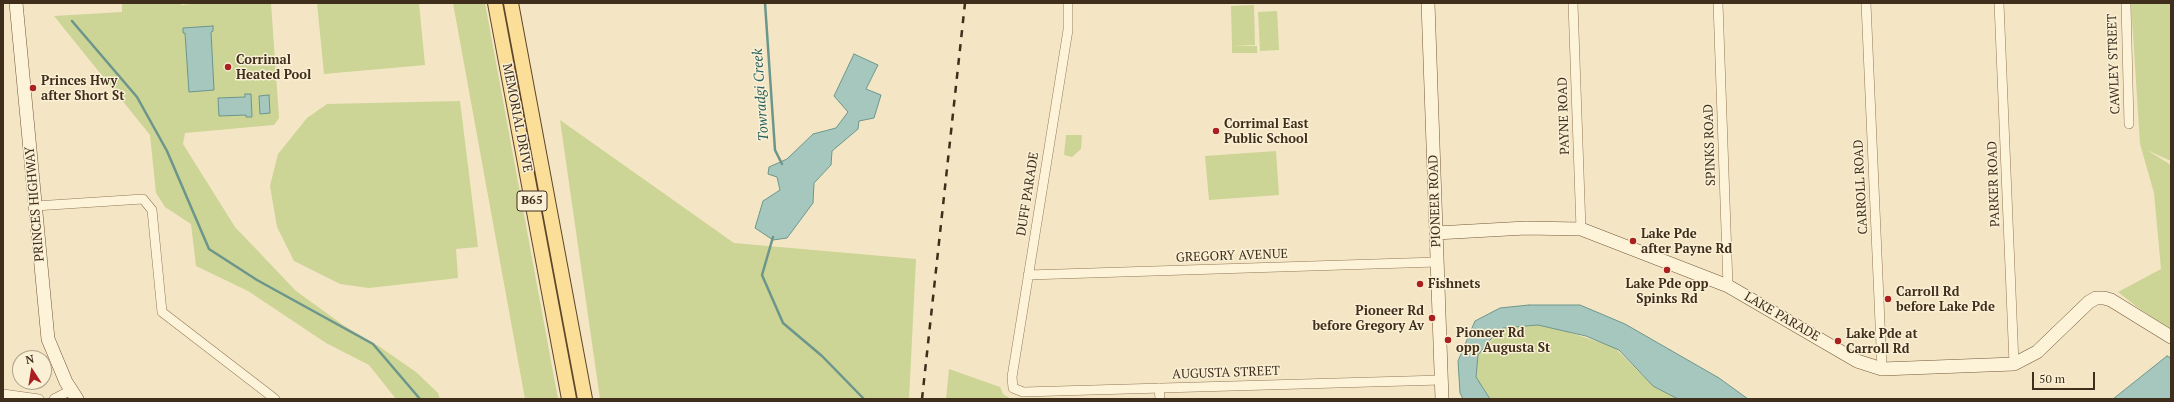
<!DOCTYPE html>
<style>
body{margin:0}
#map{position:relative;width:2174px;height:402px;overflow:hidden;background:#f4e6c4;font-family:"PT Serif",serif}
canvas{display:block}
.frame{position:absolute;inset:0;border:4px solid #402e1d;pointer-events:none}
.north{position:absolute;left:12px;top:350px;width:40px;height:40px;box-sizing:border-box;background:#faf0d5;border:1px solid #b0a28b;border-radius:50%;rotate:348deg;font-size:11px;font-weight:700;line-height:16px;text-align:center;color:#402e1d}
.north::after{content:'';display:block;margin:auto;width:14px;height:18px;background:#a9201f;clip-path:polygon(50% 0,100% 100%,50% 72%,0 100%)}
.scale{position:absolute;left:2032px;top:372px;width:63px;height:18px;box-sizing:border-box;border:2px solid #402e1d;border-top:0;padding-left:5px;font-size:12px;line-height:14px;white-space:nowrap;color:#402e1d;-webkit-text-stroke:3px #faf0d5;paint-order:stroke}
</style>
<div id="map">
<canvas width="2174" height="402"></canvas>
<div class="frame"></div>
<div class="north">N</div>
<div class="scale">50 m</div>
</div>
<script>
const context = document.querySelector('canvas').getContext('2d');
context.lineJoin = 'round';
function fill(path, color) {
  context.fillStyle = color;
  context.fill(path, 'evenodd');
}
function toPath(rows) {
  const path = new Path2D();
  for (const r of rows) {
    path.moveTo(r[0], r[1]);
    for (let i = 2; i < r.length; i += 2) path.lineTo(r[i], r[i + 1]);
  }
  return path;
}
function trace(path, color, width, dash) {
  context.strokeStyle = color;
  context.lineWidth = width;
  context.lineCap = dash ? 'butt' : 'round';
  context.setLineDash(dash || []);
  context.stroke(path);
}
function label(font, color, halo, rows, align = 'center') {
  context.font = font + ' "PT Serif",serif';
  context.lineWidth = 3;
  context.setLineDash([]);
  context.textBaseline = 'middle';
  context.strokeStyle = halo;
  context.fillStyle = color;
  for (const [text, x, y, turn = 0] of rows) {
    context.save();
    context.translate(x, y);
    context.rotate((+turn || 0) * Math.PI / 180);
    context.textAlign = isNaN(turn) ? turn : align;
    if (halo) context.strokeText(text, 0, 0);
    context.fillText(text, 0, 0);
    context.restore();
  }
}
fill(toPath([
 [122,3,181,3,181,5,204,3,271,3,279,118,274,125,185,133,183,144,235,227,296,291,343,325,380,347,416,372,438,393,440,399,396,399,369,365,326,343,248,291,196,266,191,224,165,207,156,193,150,135,54,16,122,12],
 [317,3,419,3,425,65,324,74],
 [453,3,485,3,558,399,525,399],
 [2131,3,2171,3,2171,161,2147,150,2171,165,2171,330,2137,307,2118,292,2161,269,2154,193,2140,144],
 [1254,5,1255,45,1232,46,1231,6],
 [1277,11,1279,50,1260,51,1258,12],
 [1232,46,1257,46,1257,53,1232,53],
 [460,101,478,247,456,249,458,278,369,288,340,284,294,261,277,227,270,186,278,154,307,118,327,104],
 [560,120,734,243,916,259,909,399,600,399],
 [1066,135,1082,135,1081,149,1072,157,1064,155],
 [1276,151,1279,195,1209,200,1205,156],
 [1538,325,1565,331,1614,347,1653,386,1678,399,1490,399,1476,377,1478,355,1503,328],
 [949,369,1000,387,1003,394,1011,399,946,399]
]), '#ccd496');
const water = toPath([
 [213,26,213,31,211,32,214,90,189,92,185,33,183,33,183,28,213,26],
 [854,54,878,65,866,89,881,95,874,118,859,121,858,129,832,151,831,165,814,183,813,203,787,238,773,240,755,228,763,201,780,190,777,177,768,174,769,167,787,159,813,134,836,128,848,112,834,96,854,54],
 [245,94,251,94,252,117,246,117,246,115,219,116,218,98,245,97,245,94],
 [269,95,270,113,260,114,259,96,269,95],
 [1529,305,1580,305,1625,324,1719,378,1748,399,1678,399,1653,386,1619,350,1586,336,1538,325,1503,328,1490,340,1478,355,1476,377,1490,399,1463,399,1460,393,1458,361,1475,321,1500,308,1529,305],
 [2167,356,2171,358,2171,399,2113,399,2167,356]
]);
fill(water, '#a6c7be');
trace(water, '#6c968c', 1);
trace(toPath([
 [765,3,775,150,782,164],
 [72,21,137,97,167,151,209,249,257,280,373,344,420,399],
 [773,237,762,275,783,323,822,356,864,399]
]), '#6c968c', 2.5);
const minor = toPath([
 [1068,3,1068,30,1012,377,1013,388,1023,392,1441,380],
 [1573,3,1581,229],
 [1718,3,1728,286],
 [1866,3,1882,369],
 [1999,3,2014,364],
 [2126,3,2129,124],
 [35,206,143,199,152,210,162,312,275,399],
 [1028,275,1437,262],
 [1159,388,1160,399],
 [3,394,39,399],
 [54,399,71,390]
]);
const secondary = toPath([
 [16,3,48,339,66,382,77,399],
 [1428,3,1442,399],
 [1436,233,1526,228,1581,229,1728,286,1857,361,1882,369,2014,364,2037,352,2089,302,2096,298,2104,298,2111,300,2171,337]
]);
const primary = toPath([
 [495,3,569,399],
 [511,3,585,399]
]);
trace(minor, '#927757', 10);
trace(secondary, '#74583a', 14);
trace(primary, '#5f452c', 16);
trace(minor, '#fdf3d9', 9);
trace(secondary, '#fdf3d9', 13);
trace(primary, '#fbde98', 14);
trace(toPath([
 [922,399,965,3]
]), '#402e1d', 2.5, [7, 7]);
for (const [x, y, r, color] of [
 [228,67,4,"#a9201f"],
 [33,88,4,"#a9201f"],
 [1216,131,4,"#a9201f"],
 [1633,241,4,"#a9201f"],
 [1667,270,4,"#a9201f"],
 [1420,284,4,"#a9201f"],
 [1888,299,4,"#a9201f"],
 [1432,318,4,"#a9201f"],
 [1448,340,4,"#a9201f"],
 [1838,341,4,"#a9201f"]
]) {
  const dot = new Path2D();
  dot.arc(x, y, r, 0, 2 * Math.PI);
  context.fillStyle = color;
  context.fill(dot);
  trace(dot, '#faf0d5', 1.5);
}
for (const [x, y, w] of [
 [532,201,30]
]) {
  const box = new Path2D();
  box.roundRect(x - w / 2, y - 10, w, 20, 3);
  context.fillStyle = '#faf0d5';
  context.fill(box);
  trace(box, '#402e1d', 1);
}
label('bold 12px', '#402e1d', null, [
 ["B65",532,201]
]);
label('bold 13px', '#402e1d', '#faf0d5', [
 ["Corrimal",236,60],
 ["Heated Pool",236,75],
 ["Princes Hwy",41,81],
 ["after Short St",41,96],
 ["Corrimal East",1224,124],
 ["Public School",1224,139],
 ["Lake Pde",1641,234],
 ["after Payne Rd",1641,249],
 ["Fishnets",1428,284],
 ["Lake Pde opp",1667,284,"center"],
 ["Spinks Rd",1667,299,"center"],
 ["Carroll Rd",1896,292],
 ["before Lake Pde",1896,307],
 ["Pioneer Rd",1424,311,"right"],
 ["before Gregory Av",1424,326,"right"],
 ["Pioneer Rd",1456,333],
 ["opp Augusta St",1456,348],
 ["Lake Pde at",1846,334],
 ["Carroll Rd",1846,349]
], 'left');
label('13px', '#402e1d', '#faf0d5', [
 ["CAWLEY STREET",2114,64,-92],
 ["PAYNE ROAD",1564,116,-92],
 ["MEMORIAL DRIVE",517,118,79],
 ["SPINKS ROAD",1710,145,-92],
 ["PARKER ROAD",1994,184,-92],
 ["CARROLL ROAD",1861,187,-93],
 ["DUFF PARADE",1028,194,-81],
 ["PIONEER ROAD",1435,201,-92],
 ["PRINCES HIGHWAY",35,204,-95],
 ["GREGORY AVENUE",1232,256,-2],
 ["LAKE PARADE",1782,317,30],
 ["AUGUSTA STREET",1226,373,-2]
]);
label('italic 14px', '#2b615f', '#faf0d5', [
 ["Towradgi Creek",761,95,-94]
]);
</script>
